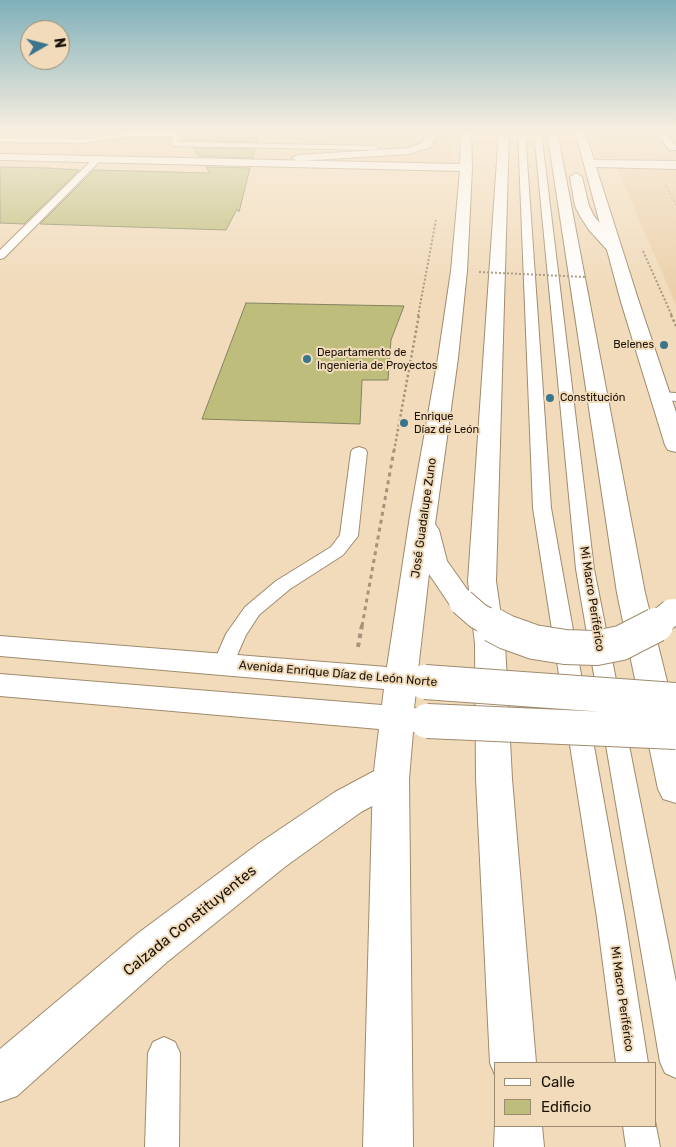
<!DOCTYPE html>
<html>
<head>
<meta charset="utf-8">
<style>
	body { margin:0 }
	#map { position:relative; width:676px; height:1147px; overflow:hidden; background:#f1dbbb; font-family:Rubik,sans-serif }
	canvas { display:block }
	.legend { position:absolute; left:494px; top:1062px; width:162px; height:65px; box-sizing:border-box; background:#f1dbbb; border:1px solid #9b8b73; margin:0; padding:6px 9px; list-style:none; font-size:15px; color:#1a1207 }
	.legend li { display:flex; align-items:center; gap:10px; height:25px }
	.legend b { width:25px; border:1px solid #9b8b73 }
	.north { position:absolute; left:20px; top:20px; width:50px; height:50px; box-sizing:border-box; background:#f1dbbb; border:1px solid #9b8b73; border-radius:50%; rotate:82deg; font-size:14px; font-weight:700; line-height:20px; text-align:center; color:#1a1207 }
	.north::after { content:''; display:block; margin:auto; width:18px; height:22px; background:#3a758d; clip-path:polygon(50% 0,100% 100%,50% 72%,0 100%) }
</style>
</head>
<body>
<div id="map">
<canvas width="676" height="1147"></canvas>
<ul class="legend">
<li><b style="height:6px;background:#fff"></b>Calle</li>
<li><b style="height:14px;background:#bfbd7b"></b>Edificio</li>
</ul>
<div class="north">N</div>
</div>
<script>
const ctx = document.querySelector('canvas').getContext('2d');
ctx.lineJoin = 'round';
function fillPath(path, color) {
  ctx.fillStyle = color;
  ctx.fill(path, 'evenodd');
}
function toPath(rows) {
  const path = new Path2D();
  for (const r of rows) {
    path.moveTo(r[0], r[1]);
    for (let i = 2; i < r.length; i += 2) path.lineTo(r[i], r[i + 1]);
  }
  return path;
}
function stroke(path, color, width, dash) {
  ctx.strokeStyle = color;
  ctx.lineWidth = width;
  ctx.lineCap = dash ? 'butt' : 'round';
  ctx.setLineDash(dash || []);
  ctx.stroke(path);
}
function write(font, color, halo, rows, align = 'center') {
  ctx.font = font + ' Rubik,sans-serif';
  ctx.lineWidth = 4;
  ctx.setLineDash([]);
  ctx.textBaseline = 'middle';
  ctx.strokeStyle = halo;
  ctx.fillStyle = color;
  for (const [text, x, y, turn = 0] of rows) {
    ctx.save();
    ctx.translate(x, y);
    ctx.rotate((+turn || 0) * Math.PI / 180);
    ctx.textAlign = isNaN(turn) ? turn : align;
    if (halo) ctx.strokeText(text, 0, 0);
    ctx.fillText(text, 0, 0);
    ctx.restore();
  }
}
fillPath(toPath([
	[0,131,456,131,452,163,0,155],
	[590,131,676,131,676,161,593,159,599,148,594,142],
	[616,166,676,168,676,305]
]), '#ebd0aa');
const building = toPath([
	[180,131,259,131,257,142,187,140,180,131],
	[193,148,255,149,253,158,199,156,193,148],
	[0,167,48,168,79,170,24,224,0,223,0,167],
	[206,167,250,168,239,212,237,209,226,230,40,224,94,170,210,173,206,167],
	[246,303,404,306,391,340,388,380,362,380,360,424,202,419,246,303]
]);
fillPath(building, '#bfbd7b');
stroke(building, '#838361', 1);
const lane = toPath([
	[518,131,525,131,551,508,625,918,648,1063,616,1063,597,918,533,508,518,131],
	[534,131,541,131,594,569,676,982,676,1078,665,1073,660,1062,576,569,534,131],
	[656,131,663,131,676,146,676,150,669,150,656,131],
	[134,132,171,132,181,134,180,142,375,146,379,148,375,150,175,146,171,144,174,137,171,136,134,136,84,143,0,142,0,138,84,139,134,132],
	[94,158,101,160,4,258,0,259,0,250,94,158],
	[660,392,676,393,676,401,655,399,653,396,655,393,660,392],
	[359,447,365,449,367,452,358,536,343,555,290,589,259,615,246,635,231,669,224,671,217,669,213,664,226,634,245,607,276,581,331,547,340,535,351,452,353,449,359,447],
	[164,1037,175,1042,180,1053,179,1147,145,1147,148,1053,153,1042,164,1037],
	[655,1121,660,1147,626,1147,623,1126,655,1126,655,1121]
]);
const street = toPath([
	[428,131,438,131,431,147,409,154,298,161,292,158,298,155,408,148,422,143,428,131],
	[391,765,404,769,409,779,404,789,361,812,286,866,167,962,17,1096,0,1102,0,1049,137,934,258,844,335,792,378,769,391,765]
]);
const secondary = toPath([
	[461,131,471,131,472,168,467,271,458,358,435,524,439,530,447,561,476,602,472,608,462,611,452,608,429,574,418,670,430,673,435,681,430,689,416,692,414,708,427,711,432,720,427,729,413,732,409,779,413,1147,363,1147,373,779,379,729,0,696,0,674,382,705,384,689,0,656,0,636,387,667,410,516,438,358,451,271,460,171,0,160,0,154,460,164,461,131],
	[575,131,585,131,594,160,676,161,676,169,596,167,639,302,676,412,676,452,668,450,665,445,621,302,575,131]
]);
const highway = toPath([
	[499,131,509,131,496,581,505,644,512,779,536,1063,495,1063,495,1075,490,1063,476,779,475,644,468,581,499,131],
	[547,131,557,131,645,593,676,717,676,803,663,799,658,789,617,593,547,131],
	[576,173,582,177,589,206,594,216,619,246,621,249,619,252,609,252,589,230,580,216,575,206,570,177,576,173],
	[495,1123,495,1126,542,1126,544,1147,494,1147,495,1123]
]);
stroke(lane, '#9f8b6d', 2);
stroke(street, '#9f8b6d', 2);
stroke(secondary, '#9f8b6d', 2);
stroke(highway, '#9f8b6d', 2);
stroke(toPath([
	[666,186,676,205]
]), '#a5947c', 1, [2, 2]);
stroke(toPath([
	[643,251,672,316],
	[418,316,436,220]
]), '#a5947c', 2, [2, 2]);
stroke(toPath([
	[671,315,676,326],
	[394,451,419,315]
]), '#a5947c', 2.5, [2.5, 2.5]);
stroke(toPath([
	[362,626,394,450]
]), '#a5947c', 3, [4, 4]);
stroke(toPath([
	[358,647,362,625]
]), '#a5947c', 4, [4.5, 4.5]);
fillPath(lane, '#fff');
fillPath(street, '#fff');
fillPath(secondary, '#fff');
fillPath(highway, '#fff');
const secondaryBridgeFar1 = toPath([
	[462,602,478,616,496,626],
	[655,626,672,612]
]);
const secondaryBridge = toPath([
	[493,625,506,632,534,642,565,647,596,648,621,643,656,625],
	[425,682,676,700],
	[427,721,676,732]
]);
stroke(secondaryBridgeFar1, '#9f8b6d', 28, []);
stroke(secondaryBridge, '#9f8b6d', 36, []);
stroke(toPath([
	[63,164,82,148]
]), '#a5947c', 1, [2, 2]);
stroke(toPath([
	[479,272,585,277]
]), '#a5947c', 2, [2, 2]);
stroke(secondaryBridgeFar1, '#fff', 26);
stroke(secondaryBridge, '#fff', 34);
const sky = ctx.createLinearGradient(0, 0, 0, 291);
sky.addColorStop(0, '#7fb0ba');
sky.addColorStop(0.45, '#f9efe0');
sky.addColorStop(1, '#f9efe000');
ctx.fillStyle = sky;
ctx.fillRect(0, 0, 676, 291);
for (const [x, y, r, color] of [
	[664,345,5,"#3a758d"],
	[307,359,5,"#3a758d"],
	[550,398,5,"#3a758d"],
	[404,423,5,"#3a758d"]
]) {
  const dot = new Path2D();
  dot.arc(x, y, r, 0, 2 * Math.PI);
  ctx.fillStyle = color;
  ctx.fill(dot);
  stroke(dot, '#f1dbbb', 2);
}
write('11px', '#1a1207', '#f1dbbb', [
	["Belenes",654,345,"right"],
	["Departamento de",317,353],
	["Ingenieria de Proyectos",317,366],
	["Constitución",560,398],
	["Enrique",414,417],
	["Díaz de León",414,430]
], 'left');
write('12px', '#1a1207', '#f1dbbb', [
	["José Guadalupe Zuno",424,518,-82],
	["Mi Macro Periférico",592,599,81],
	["Avenida Enrique Díaz de León Norte",338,674,5],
	["Mi Macro Periférico",622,999,82]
]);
write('15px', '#1a1207', '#f1dbbb', [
	["Calzada Constituyentes",190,921,-39]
]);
</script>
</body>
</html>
